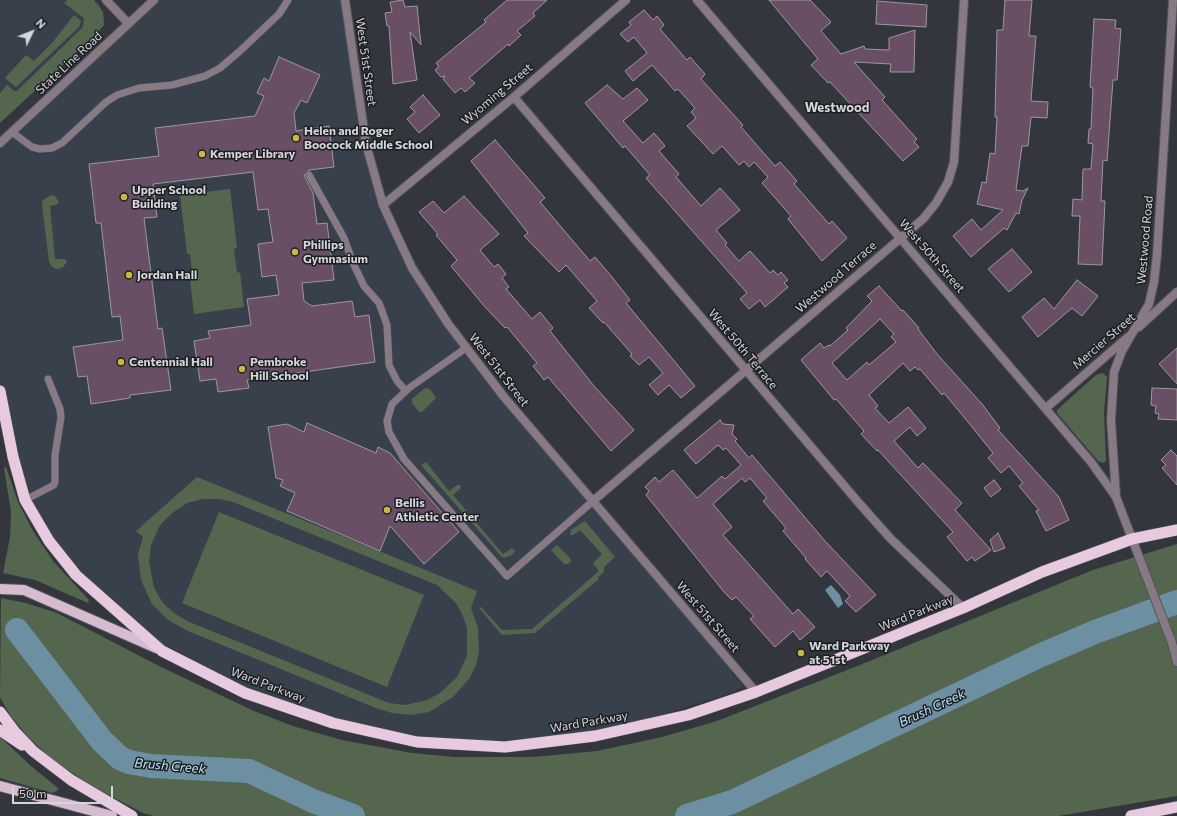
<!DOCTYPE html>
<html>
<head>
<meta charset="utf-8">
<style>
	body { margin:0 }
	#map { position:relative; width:1177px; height:816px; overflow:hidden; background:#33373d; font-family:Commissioner,sans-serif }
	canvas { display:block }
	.north { position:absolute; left:12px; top:12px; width:40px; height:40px; -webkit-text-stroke:3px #1d1e21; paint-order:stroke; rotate:47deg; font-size:11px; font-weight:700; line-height:16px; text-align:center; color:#d4d7da }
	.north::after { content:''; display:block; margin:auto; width:14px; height:18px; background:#d4d7da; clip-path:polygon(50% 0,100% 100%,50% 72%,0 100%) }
	.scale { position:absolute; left:12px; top:786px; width:101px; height:18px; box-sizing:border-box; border:2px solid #d4d7da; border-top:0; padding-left:5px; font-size:12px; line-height:14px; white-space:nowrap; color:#d4d7da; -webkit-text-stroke:3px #1d1e21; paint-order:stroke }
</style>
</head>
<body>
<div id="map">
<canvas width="1177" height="816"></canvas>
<div class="north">N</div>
<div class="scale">50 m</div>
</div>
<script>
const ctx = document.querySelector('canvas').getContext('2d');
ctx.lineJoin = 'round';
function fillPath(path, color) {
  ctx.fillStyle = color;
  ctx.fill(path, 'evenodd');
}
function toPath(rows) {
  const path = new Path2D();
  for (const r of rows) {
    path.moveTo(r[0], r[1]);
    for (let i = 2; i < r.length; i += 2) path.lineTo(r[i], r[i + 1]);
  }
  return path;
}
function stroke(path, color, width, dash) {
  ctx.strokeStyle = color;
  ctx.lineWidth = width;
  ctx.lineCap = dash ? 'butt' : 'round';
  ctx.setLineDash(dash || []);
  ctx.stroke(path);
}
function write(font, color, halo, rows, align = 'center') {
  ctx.font = font + ' Commissioner,sans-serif';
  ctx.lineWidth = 3;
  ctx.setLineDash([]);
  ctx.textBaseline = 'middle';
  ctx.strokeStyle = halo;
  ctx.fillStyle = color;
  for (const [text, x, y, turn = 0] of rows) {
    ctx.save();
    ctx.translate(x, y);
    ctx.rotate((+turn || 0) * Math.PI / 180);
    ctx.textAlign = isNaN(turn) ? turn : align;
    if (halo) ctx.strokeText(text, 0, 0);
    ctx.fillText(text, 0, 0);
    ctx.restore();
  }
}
fillPath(toPath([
	[0,0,94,0,101,7,104,16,104,25,99,32,0,123],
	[144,0,346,0,383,205,466,348,736,668,732,674,743,686,733,692,595,736,505,747,417,742,245,693,162,651,79,571,25,500,0,391,0,143,150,3]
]), '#38404b');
fillPath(toPath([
	[67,0,94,0,103,12,104,25,95,35,0,123,0,93,7,85,14,91,17,91,83,27,84,18,64,3],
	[74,15,81,21,79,27,16,87,5,78,26,55,34,61,51,44],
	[230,189,237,248,234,249,237,273,240,272,244,307,194,314,190,280,193,279,190,254,187,254,180,195],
	[51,195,55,196,59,202,56,205,50,206,55,259,65,259,67,262,62,268,57,269,52,267,49,262,42,205,43,200],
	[1103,373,1107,377,1104,413,1106,461,1103,463,1098,461,1057,413,1057,410,1096,375],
	[425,388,430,389,436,398,422,412,419,412,412,403,412,399],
	[426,462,449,491,457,485,460,485,461,488,453,495,503,554,512,548,515,551,512,555,504,558,501,556,421,465],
	[6,467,18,502,33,531,53,561,89,600,88,603,35,580,3,573,10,537,11,512,4,468],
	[197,477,477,591,471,608,478,628,479,652,476,665,469,679,453,697,429,712,411,715,392,713,376,708,188,631,168,620,152,604,141,580,138,554,143,537,136,531],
	[203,499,220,499,233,502,437,585,456,603,462,614,467,628,467,656,457,677,440,693,427,700,405,705,389,703,187,621,174,613,163,603,154,588,149,561,151,545,160,525,172,513,187,503],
	[219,512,424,595,387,687,182,603],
	[585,521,615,557,604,567,604,572,598,577,599,579,535,633,502,635,479,608,481,607,502,630,532,629,599,571,593,563,602,554,580,530,573,535,570,535,571,530],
	[1177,544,1177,796,1058,816,153,816,143,813,90,785,53,760,29,738,10,715,0,697,1,598,26,603,57,613,161,667,254,711,293,726,342,740,412,753,455,757,533,757,597,751,662,737,717,721,860,665,1093,570],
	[557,545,570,558,571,562,568,564,564,564,551,550],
	[0,737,31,766,58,788,57,791,52,793,0,778]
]), '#54664e');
fillPath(toPath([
	[831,585,840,595,843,604,838,608,825,590]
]), '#6c8fa2');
stroke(toPath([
	[17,630,102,741,120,758,129,762,151,766,249,771,313,801,353,816],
	[687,816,732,802,1039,656,1095,632,1177,602]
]), '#6c8fa2', 24);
const building = toPath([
	[403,0,405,7,417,6,421,45,410,32,417,80,393,84,389,26,387,26,385,13,392,12,390,2,403,0],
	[507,0,547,0,533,13,535,16,517,31,521,35,509,46,508,44,469,78,475,83,465,92,461,88,455,93,443,79,445,76,441,77,435,70,439,67,436,63,486,22,484,20,507,0],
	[769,0,810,0,831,22,821,31,841,54,864,46,865,49,889,50,889,38,915,30,914,72,890,72,891,64,854,62,885,97,882,100,917,139,914,142,919,147,903,161,830,82,828,83,811,65,818,59,769,0],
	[1005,0,1032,0,1029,36,1036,36,1031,101,1048,102,1047,118,1031,117,1028,146,1022,146,1016,190,1023,191,1028,188,1022,200,1019,214,1016,213,1007,230,1004,228,971,257,953,236,972,219,981,230,1003,210,977,204,982,182,986,183,990,153,995,154,997,117,995,117,997,30,1003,30,1005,0],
	[877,1,927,5,926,27,876,24,877,1],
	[644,10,653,20,657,16,664,25,660,29,687,60,690,57,705,74,701,79,743,125,741,127,775,166,780,162,797,181,794,184,829,224,832,221,847,238,822,261,788,219,791,216,762,183,768,177,754,162,749,167,744,161,739,165,722,146,713,154,687,126,696,118,691,112,695,108,678,89,675,91,652,65,633,81,625,71,647,53,634,37,628,42,620,34,631,25,629,22,644,10],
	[1094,19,1116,20,1115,28,1121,29,1117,80,1113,80,1107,161,1103,160,1101,201,1105,201,1102,265,1078,264,1080,216,1072,216,1073,199,1082,200,1083,169,1091,169,1093,144,1088,143,1089,129,1091,129,1093,88,1090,87,1094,19],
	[279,57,320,75,307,103,301,100,294,113,296,131,329,126,334,167,309,170,304,175,313,193,317,224,327,223,334,280,302,283,304,301,312,306,352,301,355,317,369,315,375,362,247,380,249,388,218,392,216,379,200,381,194,341,210,338,208,331,251,325,247,299,279,295,276,275,262,277,258,244,273,242,268,209,258,210,253,172,153,184,157,217,144,218,158,329,162,328,171,390,130,395,130,398,91,404,87,376,78,377,73,347,123,340,120,316,112,317,101,223,96,223,89,164,159,156,155,128,255,116,264,96,257,93,264,78,269,81,279,57],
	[607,85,623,99,637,88,648,100,623,121,643,143,654,133,665,146,659,151,679,174,676,177,701,206,720,188,740,210,716,230,727,243,725,245,739,261,750,251,770,273,773,270,778,275,781,272,788,280,784,283,788,287,765,307,760,300,749,309,740,299,747,293,646,178,650,175,625,146,623,148,585,103,607,85],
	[423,95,440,115,419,133,407,119,415,112,410,107,423,95],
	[495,140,545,198,540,202,590,261,595,257,612,277,630,300,626,303,695,386,681,398,669,385,658,395,649,385,663,373,649,357,639,365,630,356,632,354,604,322,603,323,589,308,597,301,566,265,559,272,524,236,528,233,471,161,495,140],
	[464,196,499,234,480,250,494,267,498,264,506,274,502,278,509,287,506,289,532,319,540,312,553,328,550,331,594,386,634,430,611,451,548,377,544,380,533,366,537,363,507,327,505,328,485,307,451,266,457,260,436,235,438,234,419,212,433,201,444,213,464,196],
	[1012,249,1032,272,1009,292,988,269,1012,249],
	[1077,280,1098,296,1082,316,1072,308,1038,337,1022,317,1044,298,1054,309,1077,280],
	[879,286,902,311,903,310,919,328,918,329,937,354,982,404,1000,428,998,430,1059,497,1069,520,1046,531,1036,511,1039,510,1019,486,1023,483,1009,466,1001,473,988,458,993,453,968,422,944,393,942,395,920,369,918,370,915,367,910,371,903,363,869,395,878,406,875,408,889,423,908,407,926,428,917,436,910,427,894,441,918,468,923,463,962,503,955,510,991,550,975,561,972,557,967,561,947,537,953,532,878,450,877,451,861,434,864,431,836,399,834,400,801,360,820,343,824,348,829,345,830,346,848,330,846,328,872,301,867,296,879,286],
	[880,319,894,334,891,337,896,342,869,365,867,362,847,380,832,363,880,319],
	[1177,348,1177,384,1159,364,1177,348],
	[1152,388,1177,389,1177,420,1158,419,1159,414,1155,413,1156,406,1151,405,1152,388],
	[720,420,723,424,734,425,732,434,737,439,735,441,749,458,752,455,825,541,876,595,856,612,845,601,850,596,827,571,821,577,805,559,806,558,783,531,786,528,763,501,767,498,750,478,745,482,742,478,713,504,732,527,723,535,793,614,798,609,815,627,800,640,793,631,775,647,750,619,754,616,736,597,732,600,724,592,646,495,649,491,645,487,655,477,659,482,673,470,697,498,722,476,725,479,741,465,726,448,723,450,718,445,696,464,684,450,720,420],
	[307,423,376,453,378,447,390,453,459,532,424,564,390,526,380,551,287,511,295,493,280,486,283,480,276,478,268,427,287,424,304,432,307,423],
	[1171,450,1177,456,1177,485,1162,468,1166,465,1161,460,1171,450],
	[994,480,1001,489,991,497,984,488,994,480],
	[998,533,1005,548,994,552,990,540,998,533]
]);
fillPath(building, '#694f65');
stroke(building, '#9e979d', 1);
const service = toPath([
	[12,132,32,147,40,149,52,148,62,143,106,102,117,95,139,88,172,85,205,76,220,68,240,51,279,14,288,0],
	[309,175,344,238,353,263,364,286,379,303,387,325,389,365,397,381,406,391],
	[466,348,409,388,392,404,387,421,389,432,404,459,507,576,593,501],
	[25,500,54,485,55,481,55,455,61,417,60,409,48,379]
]);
const minor = toPath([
	[106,0,128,23],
	[345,0,366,144,383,205,412,268,449,325,504,397,756,692],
	[697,0,1091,462,1116,497,1172,643,1177,662],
	[514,97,858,502,890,538,963,608],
	[383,205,514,97,626,0],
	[1139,327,1177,292],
	[1046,408,1128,337],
	[1116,496,1111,420,1114,372,1122,351,1149,304,1154,282,1157,255,1173,0],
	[593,501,923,219,936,203,948,182,954,162,964,0]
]);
const tertiary = toPath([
	[0,143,154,0]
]);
const primary = toPath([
	[0,589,24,590,156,648],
	[0,786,112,816]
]);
const trunk = toPath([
	[0,391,13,457,25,500,49,541,76,575,162,651,245,693,333,723,417,742,505,747,595,736,688,715,756,692,963,608,1042,572,1132,539,1177,530],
	[0,712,15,732,33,751,71,780,132,816],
	[0,730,22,745],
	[1131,816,1177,807]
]);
stroke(service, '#505459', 8);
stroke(minor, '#505459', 10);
stroke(tertiary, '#505459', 10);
stroke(primary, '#505459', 12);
stroke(trunk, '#505459', 12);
stroke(service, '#877a84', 7);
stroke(minor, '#877a84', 8);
stroke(tertiary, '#877a84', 8);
stroke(primary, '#d7bcd1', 10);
stroke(trunk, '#e7c9e0', 11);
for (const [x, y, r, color] of [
	[296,138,4,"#c6bc3c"],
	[202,154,4,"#c6bc3c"],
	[124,197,4,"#c6bc3c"],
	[295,252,4,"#c6bc3c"],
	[129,275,4,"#c6bc3c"],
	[121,362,4,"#c6bc3c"],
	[242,369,4,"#c6bc3c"],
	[387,510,4,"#c6bc3c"],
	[801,653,4,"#c6bc3c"]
]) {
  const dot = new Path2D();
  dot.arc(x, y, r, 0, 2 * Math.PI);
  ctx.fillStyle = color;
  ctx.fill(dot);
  stroke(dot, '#1d1e21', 1.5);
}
write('12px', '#d4d7da', '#1d1e21', [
	["West 51st Street",366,62,82],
	["State Line Road",69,63,-43],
	["Wyoming Street",497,94,-40],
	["Westwood Road",1145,240,-85],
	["West 50th Street",932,256,49],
	["Westwood Terrace",836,277,-41],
	["Mercier Street",1104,341,-41],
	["West 50th Terrace",743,349,50],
	["West 51st Street",499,370,52],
	["Ward Parkway",916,613,-22],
	["West 51st Street",708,617,49],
	["Ward Parkway",268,685,21],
	["Ward Parkway",589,722,-10]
]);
write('bold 12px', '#d4d7da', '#1d1e21', [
	["Helen and Roger",304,131],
	["Boocock Middle School",304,145],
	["Kemper Library",210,154],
	["Upper School",132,190],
	["Building",132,204],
	["Phillips",303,245],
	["Gymnasium",303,259],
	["Jordan Hall",137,275],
	["Centennial Hall",129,362],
	["Pembroke",250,362],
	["Hill School",250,376],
	["Bellis",395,503],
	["Athletic Center",395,517],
	["Ward Parkway",809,646],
	["at 51st",809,660]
], 'left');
write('bold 13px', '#d4d7da', '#1d1e21', [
	["Westwood",837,108]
]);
write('italic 13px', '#bee3f7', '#1d1e21', [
	["Brush Creek",932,708,-25],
	["Brush Creek",170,766,5]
]);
</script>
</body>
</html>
